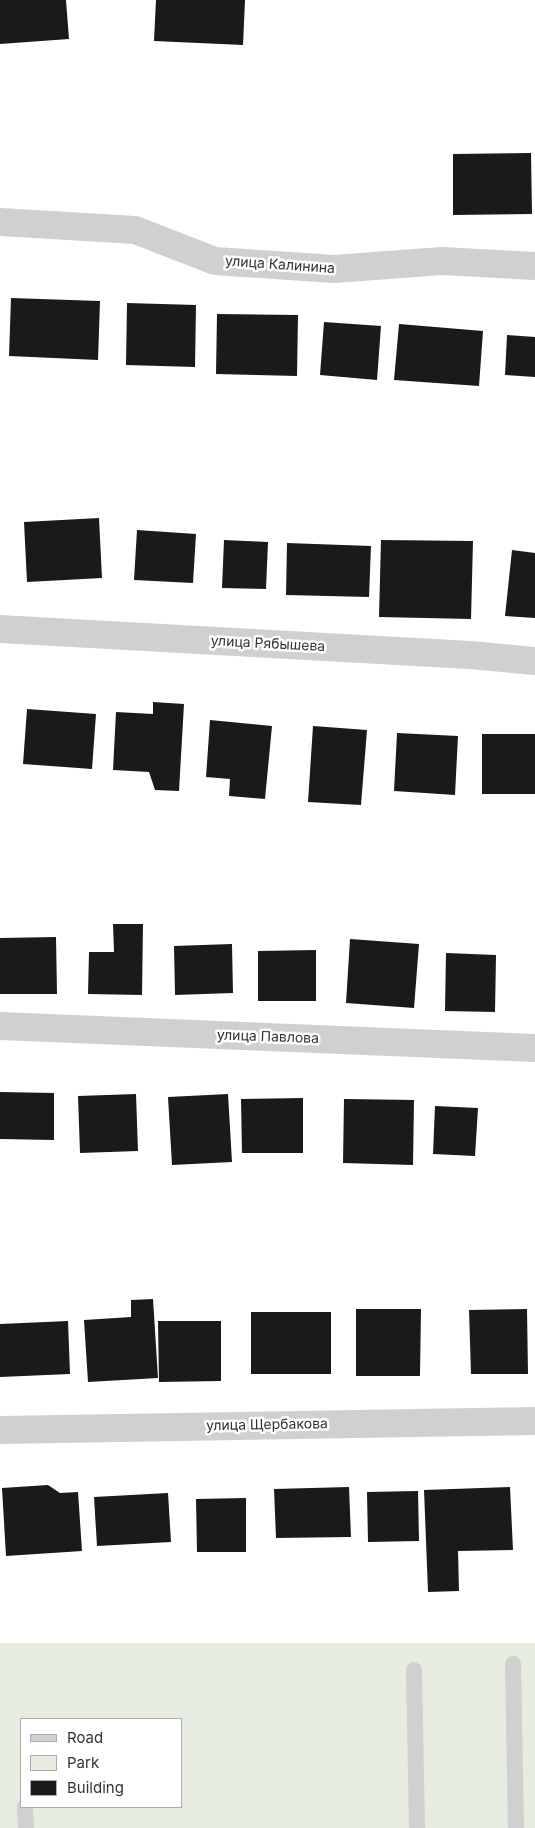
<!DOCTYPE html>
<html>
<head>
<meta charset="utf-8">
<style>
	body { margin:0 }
	#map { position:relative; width:535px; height:1828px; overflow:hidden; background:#fff; font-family:Inter,sans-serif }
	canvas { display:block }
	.legend { position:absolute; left:20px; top:1718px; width:162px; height:90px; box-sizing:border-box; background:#fff; border:1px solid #adadad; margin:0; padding:6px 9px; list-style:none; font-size:15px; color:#333 }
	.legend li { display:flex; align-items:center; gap:10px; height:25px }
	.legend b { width:25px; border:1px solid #adadad }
</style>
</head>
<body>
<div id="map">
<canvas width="535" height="1828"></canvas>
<ul class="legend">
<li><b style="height:6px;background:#d0d0d0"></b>Road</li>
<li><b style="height:14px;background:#e6ecdf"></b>Park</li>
<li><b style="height:14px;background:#1a1a1a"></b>Building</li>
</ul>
</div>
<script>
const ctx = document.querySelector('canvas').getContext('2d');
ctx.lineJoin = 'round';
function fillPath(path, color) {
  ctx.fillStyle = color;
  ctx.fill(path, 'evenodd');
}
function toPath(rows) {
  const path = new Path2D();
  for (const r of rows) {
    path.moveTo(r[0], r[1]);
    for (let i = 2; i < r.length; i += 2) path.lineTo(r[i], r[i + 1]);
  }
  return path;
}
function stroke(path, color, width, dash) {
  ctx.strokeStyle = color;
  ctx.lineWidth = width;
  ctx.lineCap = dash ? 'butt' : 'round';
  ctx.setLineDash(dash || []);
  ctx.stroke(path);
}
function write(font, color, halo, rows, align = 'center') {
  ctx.font = font + ' Inter,sans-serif';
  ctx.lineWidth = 5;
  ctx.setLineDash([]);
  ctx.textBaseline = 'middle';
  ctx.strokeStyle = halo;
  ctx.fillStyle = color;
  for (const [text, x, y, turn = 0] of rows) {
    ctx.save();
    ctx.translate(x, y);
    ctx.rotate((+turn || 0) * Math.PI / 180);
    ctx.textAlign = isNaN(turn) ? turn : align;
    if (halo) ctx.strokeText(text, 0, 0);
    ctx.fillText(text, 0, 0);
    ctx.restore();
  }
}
fillPath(toPath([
	[0,1643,535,1643,535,1828,0,1828],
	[21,1719,181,1719,181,1807,21,1807]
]), '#e6ecdf');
fillPath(toPath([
	[0,0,66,0,69,39,0,44],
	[156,0,245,0,243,45,154,41],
	[531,153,532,214,453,215,453,154],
	[11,298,100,301,98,360,9,356],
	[127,303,196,305,195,367,126,365],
	[217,314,298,315,297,376,216,374],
	[324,322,381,326,377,380,320,375],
	[399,324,483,331,479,386,394,380],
	[507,335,535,337,535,377,505,375],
	[99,518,102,578,27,582,24,522],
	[137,530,196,534,193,583,134,580],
	[224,540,268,542,266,589,222,588],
	[381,540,473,541,471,619,379,617],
	[287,543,371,546,369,597,286,595],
	[512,550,535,553,535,618,505,616],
	[153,702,184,704,179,791,155,790,149,772,113,770,116,712,153,714],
	[27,709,96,714,92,769,23,764],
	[210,720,272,726,265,799,229,796,230,779,206,777],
	[313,726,367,730,361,805,308,802],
	[397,733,458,736,455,795,394,791],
	[482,734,535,734,535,794,482,794],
	[113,924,143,924,142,995,88,994,89,952,114,952],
	[56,937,57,994,0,994,0,938],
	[350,939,419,944,414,1008,346,1003],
	[232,944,233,993,175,995,174,946],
	[316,950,316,1001,258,1001,258,951],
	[446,953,496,955,495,1012,445,1011],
	[0,1092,54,1093,54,1140,0,1139],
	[136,1094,138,1151,80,1153,78,1096],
	[228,1094,232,1162,172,1165,168,1097],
	[303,1098,303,1153,242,1153,241,1099],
	[344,1099,414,1100,413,1165,343,1163],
	[435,1106,478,1108,475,1156,433,1154],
	[153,1299,158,1378,88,1382,84,1320,131,1317,131,1300],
	[356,1309,421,1309,420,1376,356,1376],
	[527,1309,528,1374,471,1374,469,1310],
	[251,1312,331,1312,331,1374,251,1374],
	[68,1321,70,1374,0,1377,0,1324],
	[158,1321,221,1321,221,1381,159,1382],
	[48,1485,60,1493,78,1492,82,1551,6,1556,2,1488],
	[349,1487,351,1537,276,1538,274,1489],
	[510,1487,513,1550,458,1551,459,1591,428,1592,424,1490],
	[418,1491,419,1541,368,1542,367,1492],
	[168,1493,171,1542,97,1546,94,1497],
	[246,1498,246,1552,197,1552,196,1499]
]), '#1a1a1a');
stroke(toPath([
	[513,1664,516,1828],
	[414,1670,417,1828],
	[25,1807,26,1828]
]), '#d0d0d0', 16);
stroke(toPath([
	[0,222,135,230,215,261,334,269,442,261,535,266],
	[0,629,470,655,535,661],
	[0,1026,535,1048],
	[0,1430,535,1421]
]), '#d0d0d0', 28);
write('14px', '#333', '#fff', [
	["улица Калинина",280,265,4],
	["улица Рябышева",268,644,3],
	["улица Павлова",268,1037,2],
	["улица Щербакова",267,1425,-1]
]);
</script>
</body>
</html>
